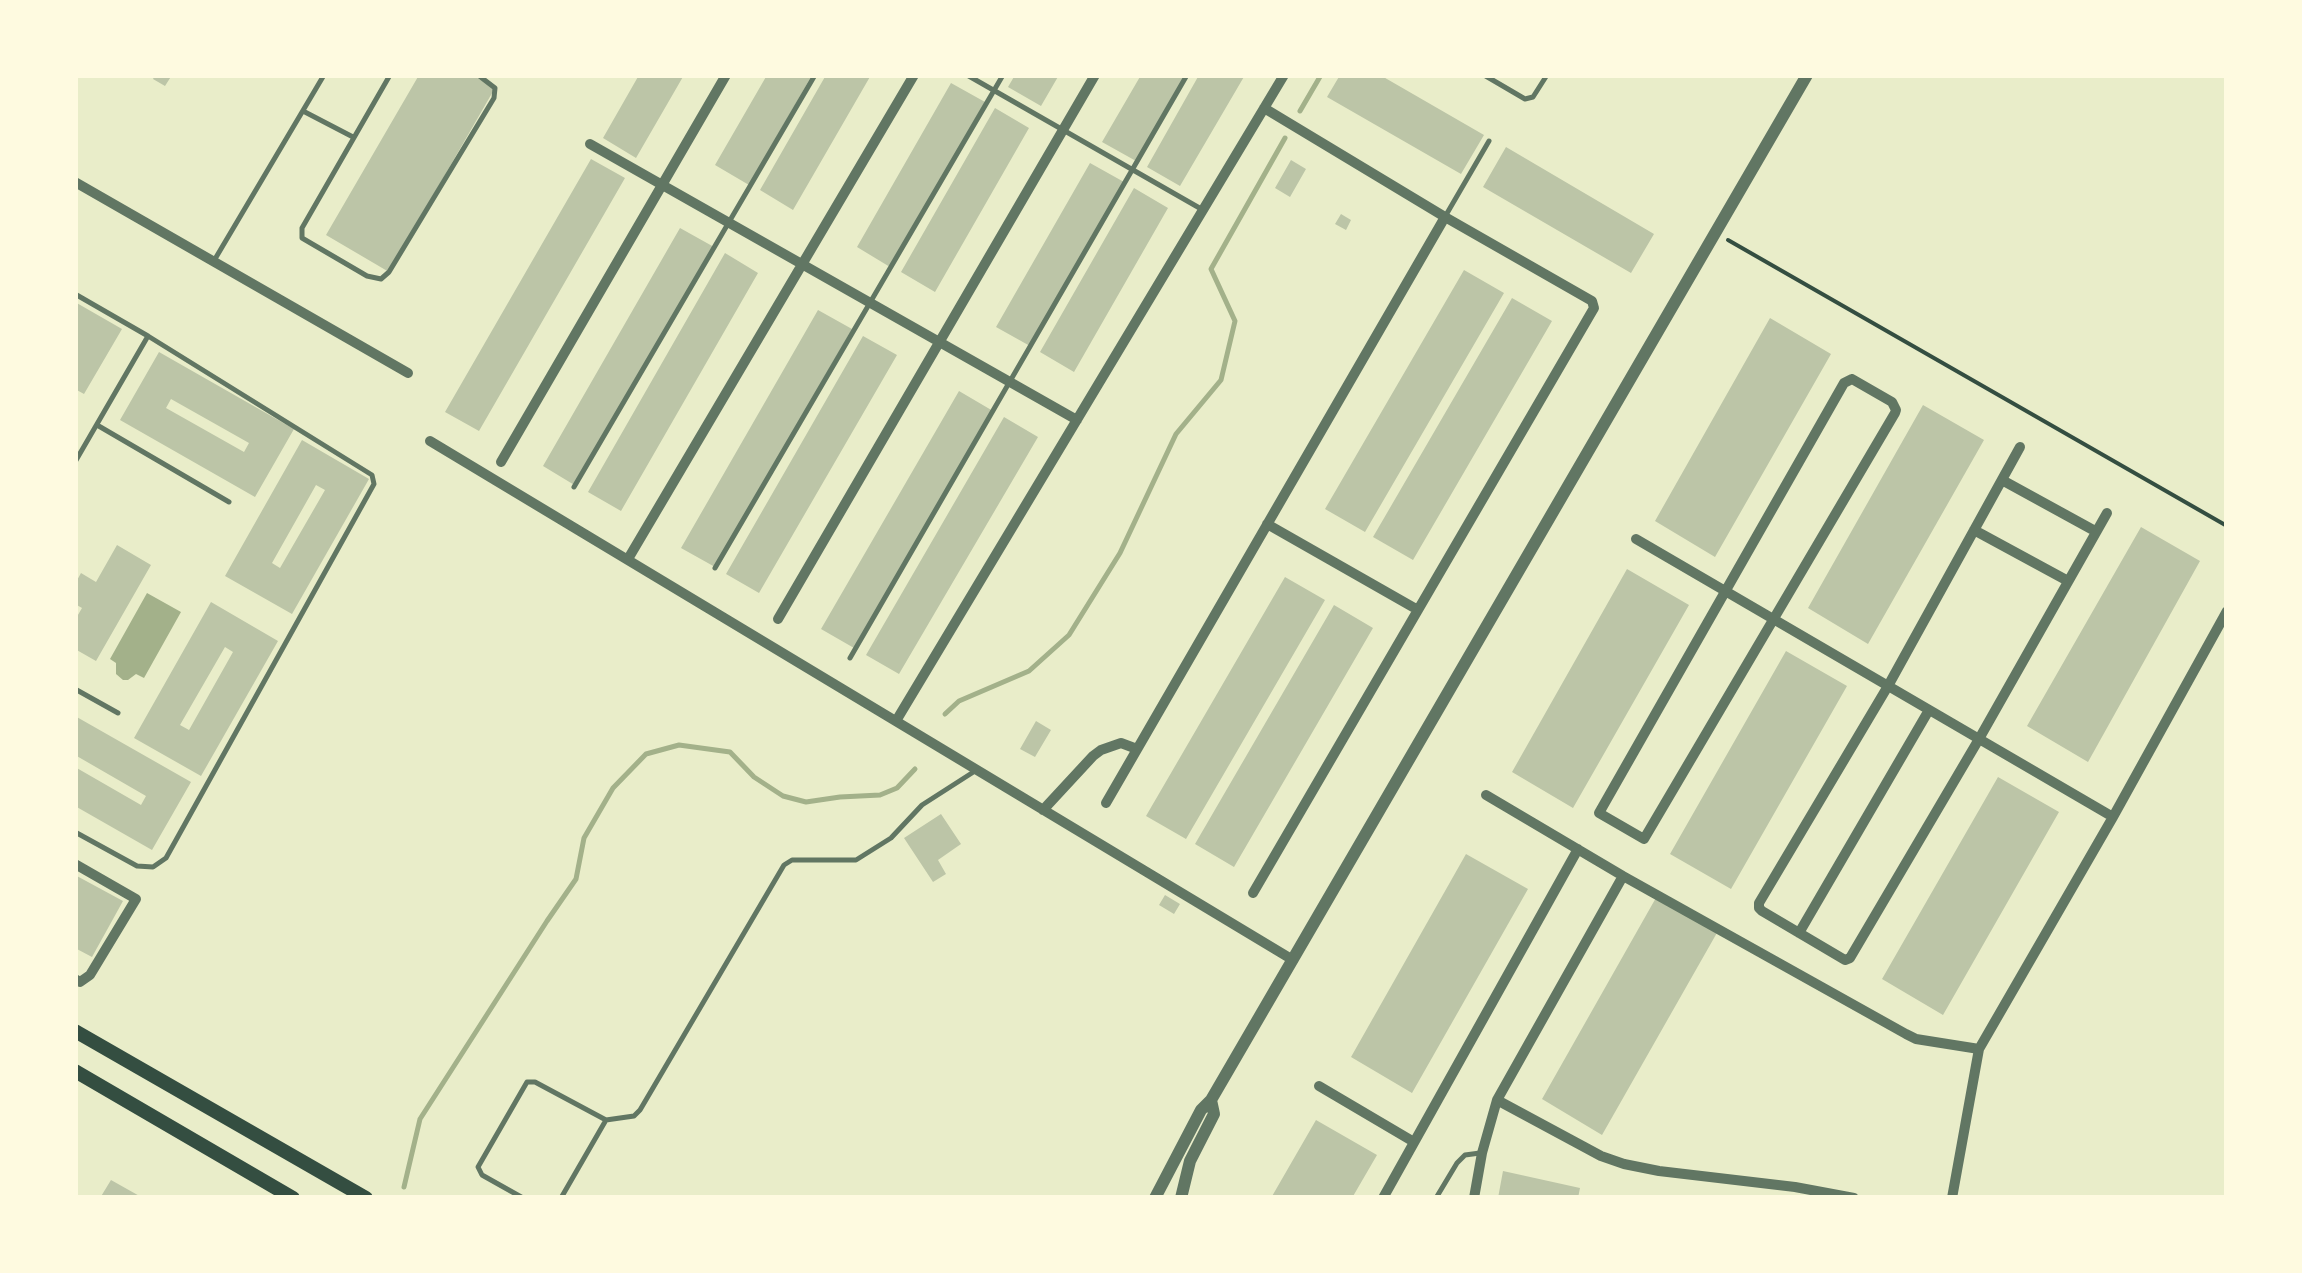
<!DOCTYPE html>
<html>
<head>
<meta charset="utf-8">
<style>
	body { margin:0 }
	#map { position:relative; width:2302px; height:1273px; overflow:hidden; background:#e9edc9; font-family:Raleway,sans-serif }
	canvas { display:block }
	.frame { position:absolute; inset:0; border:78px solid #fefae0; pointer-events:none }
</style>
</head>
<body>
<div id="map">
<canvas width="2302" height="1273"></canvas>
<div class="frame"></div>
</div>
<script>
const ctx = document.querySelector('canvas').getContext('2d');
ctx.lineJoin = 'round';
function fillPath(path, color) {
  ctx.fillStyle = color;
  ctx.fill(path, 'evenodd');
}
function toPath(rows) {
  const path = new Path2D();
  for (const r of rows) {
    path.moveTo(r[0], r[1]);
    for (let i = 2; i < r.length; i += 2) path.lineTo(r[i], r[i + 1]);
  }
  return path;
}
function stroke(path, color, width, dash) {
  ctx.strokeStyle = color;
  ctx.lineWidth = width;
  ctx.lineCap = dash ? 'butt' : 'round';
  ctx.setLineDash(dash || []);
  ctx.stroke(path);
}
fillPath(toPath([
	[147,593,181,612,144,678,136,674,128,680,123,680,116,674,116,663,110,659]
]), '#a3b18a');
stroke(toPath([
	[1300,111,1321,75],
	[945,714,959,701,1029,671,1069,635,1120,553,1176,434,1221,380,1235,321,1211,269,1285,138],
	[404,1187,420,1119,547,921,576,879,584,838,613,788,646,754,679,745,730,752,754,777,783,796,806,802,840,797,880,795,897,788,915,769]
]), '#a3b18a', 5);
fillPath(toPath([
	[155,75,172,75,165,86,153,79],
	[419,75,472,75,495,88,389,272,326,235],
	[639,75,684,75,636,158,603,138],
	[767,75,812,75,749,185,715,165],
	[826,75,871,75,793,210,760,190],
	[1015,75,1059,75,1041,106,1008,87],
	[1141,75,1186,75,1136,161,1102,142],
	[1199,75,1245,75,1180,186,1147,167],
	[1340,75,1380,75,1484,135,1461,174,1327,97],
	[951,83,985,102,890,267,857,247],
	[995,108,1029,128,935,292,901,272],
	[1506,147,1654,234,1631,273,1483,187],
	[591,159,625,178,479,431,445,412],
	[1291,160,1306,169,1290,197,1275,188],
	[1090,163,1124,182,1030,346,996,327],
	[1134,188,1168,208,1074,372,1040,352],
	[1341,214,1351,220,1346,230,1335,224],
	[680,228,714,247,576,486,543,466],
	[725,253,758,273,621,511,588,492],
	[1464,270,1504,293,1365,532,1325,509],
	[1512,298,1552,321,1413,560,1373,537],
	[75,302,122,329,84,394,75,389],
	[818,310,852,329,715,567,681,548],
	[1770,318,1831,354,1715,557,1655,521],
	[863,336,897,355,759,593,726,574],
	[159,352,294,429,255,497,120,420],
	[171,399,249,443,244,452,166,408],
	[959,391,993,411,854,648,821,629],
	[1923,405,1984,440,1868,644,1808,608],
	[1004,417,1038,437,899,674,866,655],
	[302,440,369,479,292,614,225,576],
	[316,485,325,490,280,568,272,563],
	[2141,527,2200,561,2088,762,2027,726],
	[117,545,151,565,96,661,75,649,75,620,82,608,75,604,75,584,81,573,96,582],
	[1627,569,1689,605,1573,808,1512,772],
	[1285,577,1325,600,1186,839,1146,816],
	[211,602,278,641,201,776,134,738],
	[225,647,233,652,189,730,180,725],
	[1334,605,1373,628,1234,867,1195,844],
	[1786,651,1847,686,1731,889,1670,854],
	[75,716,191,782,152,850,75,806,75,767,141,805,146,796,75,755],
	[1036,721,1051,730,1035,757,1020,749],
	[1998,777,2059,812,1943,1015,1882,979],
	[941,814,961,844,938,860,946,874,933,882,904,838],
	[1466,854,1528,889,1412,1093,1351,1057],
	[75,875,123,901,92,957,75,948],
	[1165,895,1180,904,1174,914,1159,905],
	[1657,896,1718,931,1602,1135,1542,1099],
	[1316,1120,1377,1155,1352,1198,1271,1198],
	[1503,1171,1580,1188,1578,1198,1498,1198],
	[111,1180,143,1198,100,1198]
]), '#bcc5a7');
stroke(toPath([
	[1728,240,2227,526]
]), '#344e41', 4);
stroke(toPath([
	[390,75,302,228,302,238,367,276,381,279,389,272,494,98,495,88,478,75],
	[967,75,1203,210],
	[1484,75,1525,99,1533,97,1547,75],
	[303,111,353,137],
	[1446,215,1489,141],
	[215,259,324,75],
	[75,294,148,336,372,475,374,484,166,858,153,867,137,866,75,832],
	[97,425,229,502],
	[75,462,148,336],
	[574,487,815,75],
	[715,568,1003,75],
	[850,658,1187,75],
	[75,689,118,713],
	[523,1198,482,1175,478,1167,527,1082,535,1082,606,1120,634,1116,640,1110,784,865,792,860,856,860,891,838,922,805,975,771],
	[561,1198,606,1120],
	[1436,1198,1457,1163,1465,1155,1480,1153]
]), '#617663', 5);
stroke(toPath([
	[590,144,1077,420],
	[75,182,408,373],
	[1852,379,1892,402,1896,410,1895,413,1644,839,1599,813,1844,383,1852,379],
	[430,441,1293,960],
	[2020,447,1888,686,1759,903,1759,908,1762,911,1845,960,1850,958,1979,739,2107,513],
	[501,462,726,75],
	[2002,480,2095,531],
	[1267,524,1418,610],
	[1974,530,2068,581],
	[1636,539,2113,817],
	[628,559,914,75],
	[778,619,1095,75],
	[896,721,1284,75],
	[1486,795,1623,876,1906,1034,1916,1039,1979,1049],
	[1106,803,1445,217],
	[1043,810,1093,756,1101,750,1121,743,1137,749],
	[75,864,136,899,90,975,80,982,75,979],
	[1253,893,1594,308,1592,301,1445,217,1264,108],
	[1799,933,1929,710],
	[1319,1086,1414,1142],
	[1497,1100,1601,1156,1624,1164,1659,1171,1795,1187,1854,1198],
	[1383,1198,1578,849],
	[1474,1198,1482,1153,1497,1100,1623,876],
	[1952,1198,1979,1049,2113,817,2227,611]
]), '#617663', 10);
stroke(toPath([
	[1155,1198,1201,1110,1211,1100,1807,75],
	[1181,1198,1190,1161,1214,1114,1211,1100]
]), '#617663', 12);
stroke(toPath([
	[75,1031,366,1198],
	[75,1071,293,1198]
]), '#344e41', 14);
</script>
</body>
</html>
